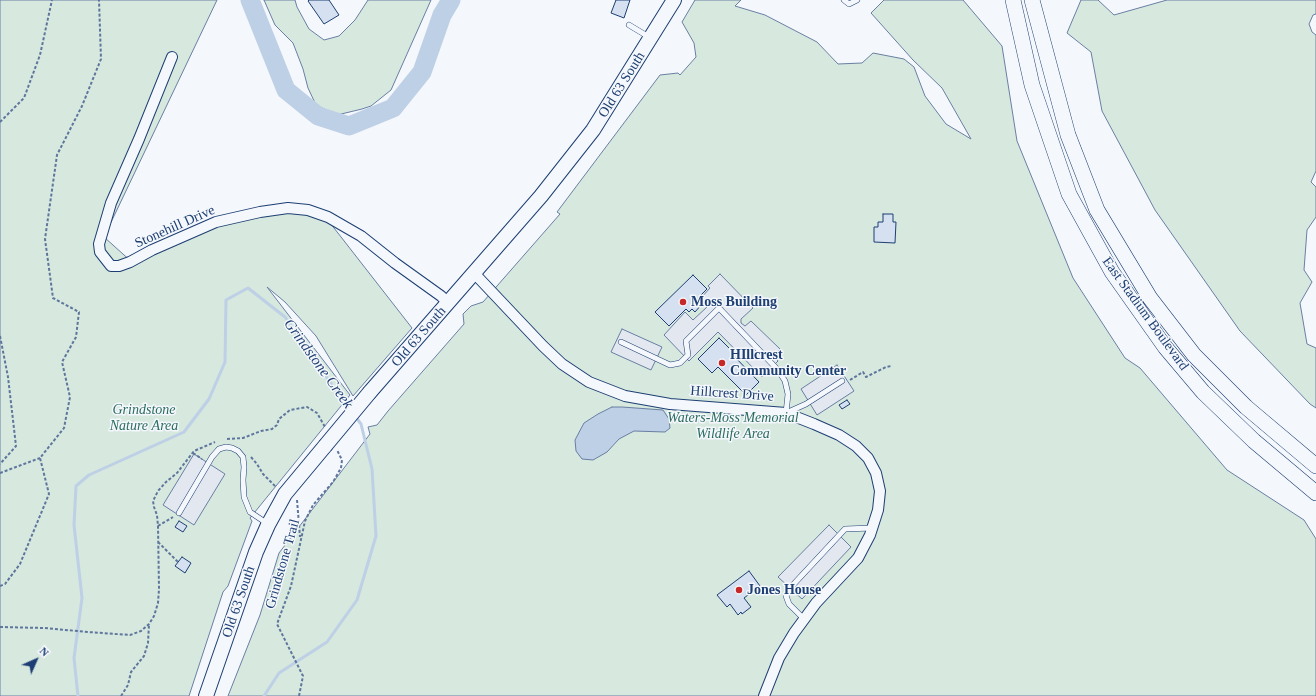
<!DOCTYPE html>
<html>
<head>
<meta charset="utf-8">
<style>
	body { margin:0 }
	#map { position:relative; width:1316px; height:696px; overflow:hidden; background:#f4f7fb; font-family:"Times New Roman",serif }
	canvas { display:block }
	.north { position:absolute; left:16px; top:640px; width:40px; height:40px; -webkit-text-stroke:3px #f4f7fb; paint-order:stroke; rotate:45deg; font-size:11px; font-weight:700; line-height:16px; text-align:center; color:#1d3f73 }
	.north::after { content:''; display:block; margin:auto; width:14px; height:18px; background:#1d3f73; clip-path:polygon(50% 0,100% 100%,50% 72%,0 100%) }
</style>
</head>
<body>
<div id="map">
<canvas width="1316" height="696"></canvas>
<div class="north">N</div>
</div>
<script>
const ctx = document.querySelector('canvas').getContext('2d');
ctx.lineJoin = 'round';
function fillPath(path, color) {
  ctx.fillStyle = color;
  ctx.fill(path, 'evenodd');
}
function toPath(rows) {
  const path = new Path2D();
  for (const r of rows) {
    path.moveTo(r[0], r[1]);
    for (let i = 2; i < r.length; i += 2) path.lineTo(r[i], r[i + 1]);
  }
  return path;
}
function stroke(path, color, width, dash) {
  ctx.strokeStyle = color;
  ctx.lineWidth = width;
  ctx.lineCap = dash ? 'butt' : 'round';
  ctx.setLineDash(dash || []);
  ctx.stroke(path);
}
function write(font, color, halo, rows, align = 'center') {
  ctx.font = font + ' "Times New Roman",serif';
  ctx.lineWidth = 3;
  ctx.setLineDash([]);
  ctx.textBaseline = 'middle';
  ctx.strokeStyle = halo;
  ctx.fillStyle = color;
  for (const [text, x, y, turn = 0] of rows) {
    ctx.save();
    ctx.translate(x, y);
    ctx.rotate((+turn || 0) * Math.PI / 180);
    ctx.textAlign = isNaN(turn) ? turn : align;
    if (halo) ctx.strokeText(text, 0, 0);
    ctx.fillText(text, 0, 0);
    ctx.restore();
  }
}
const green = toPath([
	[0,0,217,0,104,237,133,263,235,219,304,210,327,219,412,328,353,396,316,336,285,302,267,287,350,395,250,518,252,521,228,586,223,592,189,696,0,696,0,0],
	[264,0,295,0,297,7,309,29,324,40,339,36,355,20,368,0,431,0,391,90,371,106,362,109,337,115,316,105,308,88,303,69,293,43,275,25,264,0],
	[695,0,741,0,735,6,765,15,817,42,838,64,862,63,873,53,904,59,914,67,925,96,946,124,971,139,942,88,913,60,871,13,884,0,963,0,1002,46,1017,141,1073,278,1125,358,1140,368,1227,470,1304,520,1316,539,1316,696,228,696,260,615,279,553,370,434,368,427,377,425,388,411,464,324,463,314,471,306,483,302,560,214,557,212,660,75,678,73,680,75,696,57,694,43,682,22,695,0],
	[1081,0,1098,0,1114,15,1167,0,1316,0,1316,14,1313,15,1309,24,1312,32,1316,35,1316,171,1311,182,1316,187,1316,217,1307,230,1304,270,1312,282,1300,303,1307,344,1316,348,1316,408,1310,404,1240,331,1155,210,1102,111,1091,52,1067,33,1081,0]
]);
fillPath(green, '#d7e8df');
stroke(green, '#687fa3', 1);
const parking = toPath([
	[720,274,753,308,741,319,741,323,745,326,751,321,780,349,775,354,775,357,778,361,762,377,718,332,689,361,664,335,685,312,693,320,707,307,700,299,710,288,708,286,720,274],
	[622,329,662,347,651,370,611,352,622,329],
	[837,365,854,391,817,415,801,389,837,365],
	[194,454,225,474,194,525,163,505,194,454],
	[829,525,851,547,802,599,778,577,829,525]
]);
fillPath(parking, '#e3e8f0');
stroke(parking, '#687fa3', 1);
const water = toPath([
	[612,407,622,407,663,410,669,419,670,428,665,432,634,431,619,439,607,452,593,460,582,459,576,451,575,440,584,423,598,414,612,407]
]);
fillPath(water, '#bed0e5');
stroke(water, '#687fa3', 1);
stroke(toPath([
	[78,696,74,658,82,598,74,525,76,486,89,475,184,432,209,399,225,362,226,300,248,288,285,317,332,385,350,410],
	[264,696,279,673,327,642,357,600,376,536,372,469,361,424,355,416]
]), '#bed0e5', 3);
stroke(toPath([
	[250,0,286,90,318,116,349,126,393,108,422,72,442,15,451,0]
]), '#bed0e5', 19);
const building = toPath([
	[309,0,329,0,339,15,324,24,308,1,309,0],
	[616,0,630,0,624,18,611,13,616,0],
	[883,214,893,214,893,222,896,222,895,243,874,242,874,227,878,227,878,222,883,222,883,214],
	[693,275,707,289,697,299,702,304,695,312,692,309,689,312,686,309,669,326,655,312,693,275],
	[719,338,734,353,732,354,759,382,746,395,718,367,712,373,698,359,719,338],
	[847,400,850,404,842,409,839,405,847,400],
	[179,521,187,526,183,532,175,527,179,521],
	[182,557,191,563,185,573,175,566,182,557],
	[749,571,760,586,744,598,751,607,742,614,741,612,738,615,730,604,727,607,717,595,749,571]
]);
fillPath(building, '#d5e0f0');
stroke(building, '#1d3f73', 1);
const lane = toPath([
	[844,0,849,4,857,0],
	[629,25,649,37],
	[621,342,670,365,680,363,688,355,686,341,719,308,778,370,785,381,788,394,786,413,806,404,842,381],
	[179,513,212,457,219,449,226,447,232,448,238,451,243,457,244,467,243,480,244,497,250,512,268,524],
	[804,619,789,604,786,596,791,587,845,529,872,528]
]);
const street = toPath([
	[172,57,139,139,111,203,99,244,100,252,111,266,119,266,130,262,152,250,216,222,260,212,288,208,308,210,328,217,361,236,395,263,441,296,448,303],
	[474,273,543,346,562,364,589,382,625,396,670,404,786,413,814,424,839,435,856,446,868,458,876,473,880,491,878,510,870,535,858,558,816,603,794,633,779,658,764,696]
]);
const secondary = toPath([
	[370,392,541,196,593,130,674,0],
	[206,696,256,552,268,525,285,494,325,446]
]);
const primary = toPath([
	[1013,0,1032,85,1069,194,1112,272,1165,347,1203,392,1254,441,1316,493],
	[1032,0,1068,135,1097,210,1150,298,1194,355,1246,407,1316,466]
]);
stroke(lane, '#1d3f73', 6);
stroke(street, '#1d3f73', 12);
stroke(secondary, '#1d3f73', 16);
stroke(primary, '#1d3f73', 16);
stroke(toPath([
	[0,122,24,98,40,55,52,0],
	[0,336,8,377,16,446,0,464],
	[850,380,863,372,866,377,886,367,891,366],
	[227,439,243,438,261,431,272,429,277,425,279,419,290,410,307,407,317,413,325,427],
	[193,453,202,459],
	[251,457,257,464,263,474,276,487],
	[0,473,40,458],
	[297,500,300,537],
	[158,526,173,517],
	[158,542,178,562],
	[0,586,5,584,20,564,49,494,40,458,64,428,70,397,62,362,76,337,79,312,53,298,45,239,57,155,82,106,101,59,99,0],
	[0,627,44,628,88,632,130,635,141,631,149,624,154,616,158,603,159,589,158,526,157,515,154,507,153,501,158,491,166,482,177,473,194,451,215,442],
	[121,696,128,685,131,672,144,656,148,643,149,624],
	[299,696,303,676,277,624,291,586,305,521,313,505,333,482,341,468,342,460,337,450]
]), '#5e769c', 2, [3, 2]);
stroke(lane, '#f4f7fb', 5);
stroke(street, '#f4f7fb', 10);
stroke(secondary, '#f4f7fb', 14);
stroke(primary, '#f4f7fb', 15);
const secondaryBridge = toPath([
	[325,446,370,392]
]);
stroke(secondaryBridge, '#1d3f73', 16, []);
stroke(secondaryBridge, '#f4f7fb', 14);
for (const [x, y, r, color] of [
	[683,302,4,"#c62828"],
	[722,363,4,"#c62828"],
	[739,590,4,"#c62828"]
]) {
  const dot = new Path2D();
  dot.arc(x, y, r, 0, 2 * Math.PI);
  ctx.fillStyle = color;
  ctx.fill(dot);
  stroke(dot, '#f4f7fb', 1.5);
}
write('14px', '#1d3f73', '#f4f7fb', [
	["Old 63 South",622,85,-58],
	["Stonehill Drive",175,227,-24],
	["East Stadium Boulevard",1145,314,54],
	["Old 63 South",419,337,-49],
	["Hillcrest Drive",732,394,4],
	["Grindstone Trail",283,564,-74],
	["Old 63 South",239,602,-71]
]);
write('bold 14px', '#1d3f73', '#f4f7fb', [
	["Moss Building",691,302],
	["HIllcrest",730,355],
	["Community Center",730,371],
	["Jones House",747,590]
], 'left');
write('italic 14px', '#2c6c60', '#f4f7fb', [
	["Grindstone",144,410],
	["Nature Area",144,426],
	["Waters-Moss Memorial",733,418],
	["Wildlife Area",733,434]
]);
write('italic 15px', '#1d3f73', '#f4f7fb', [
	["Grindstone Creek",318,364,54]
]);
</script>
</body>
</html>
